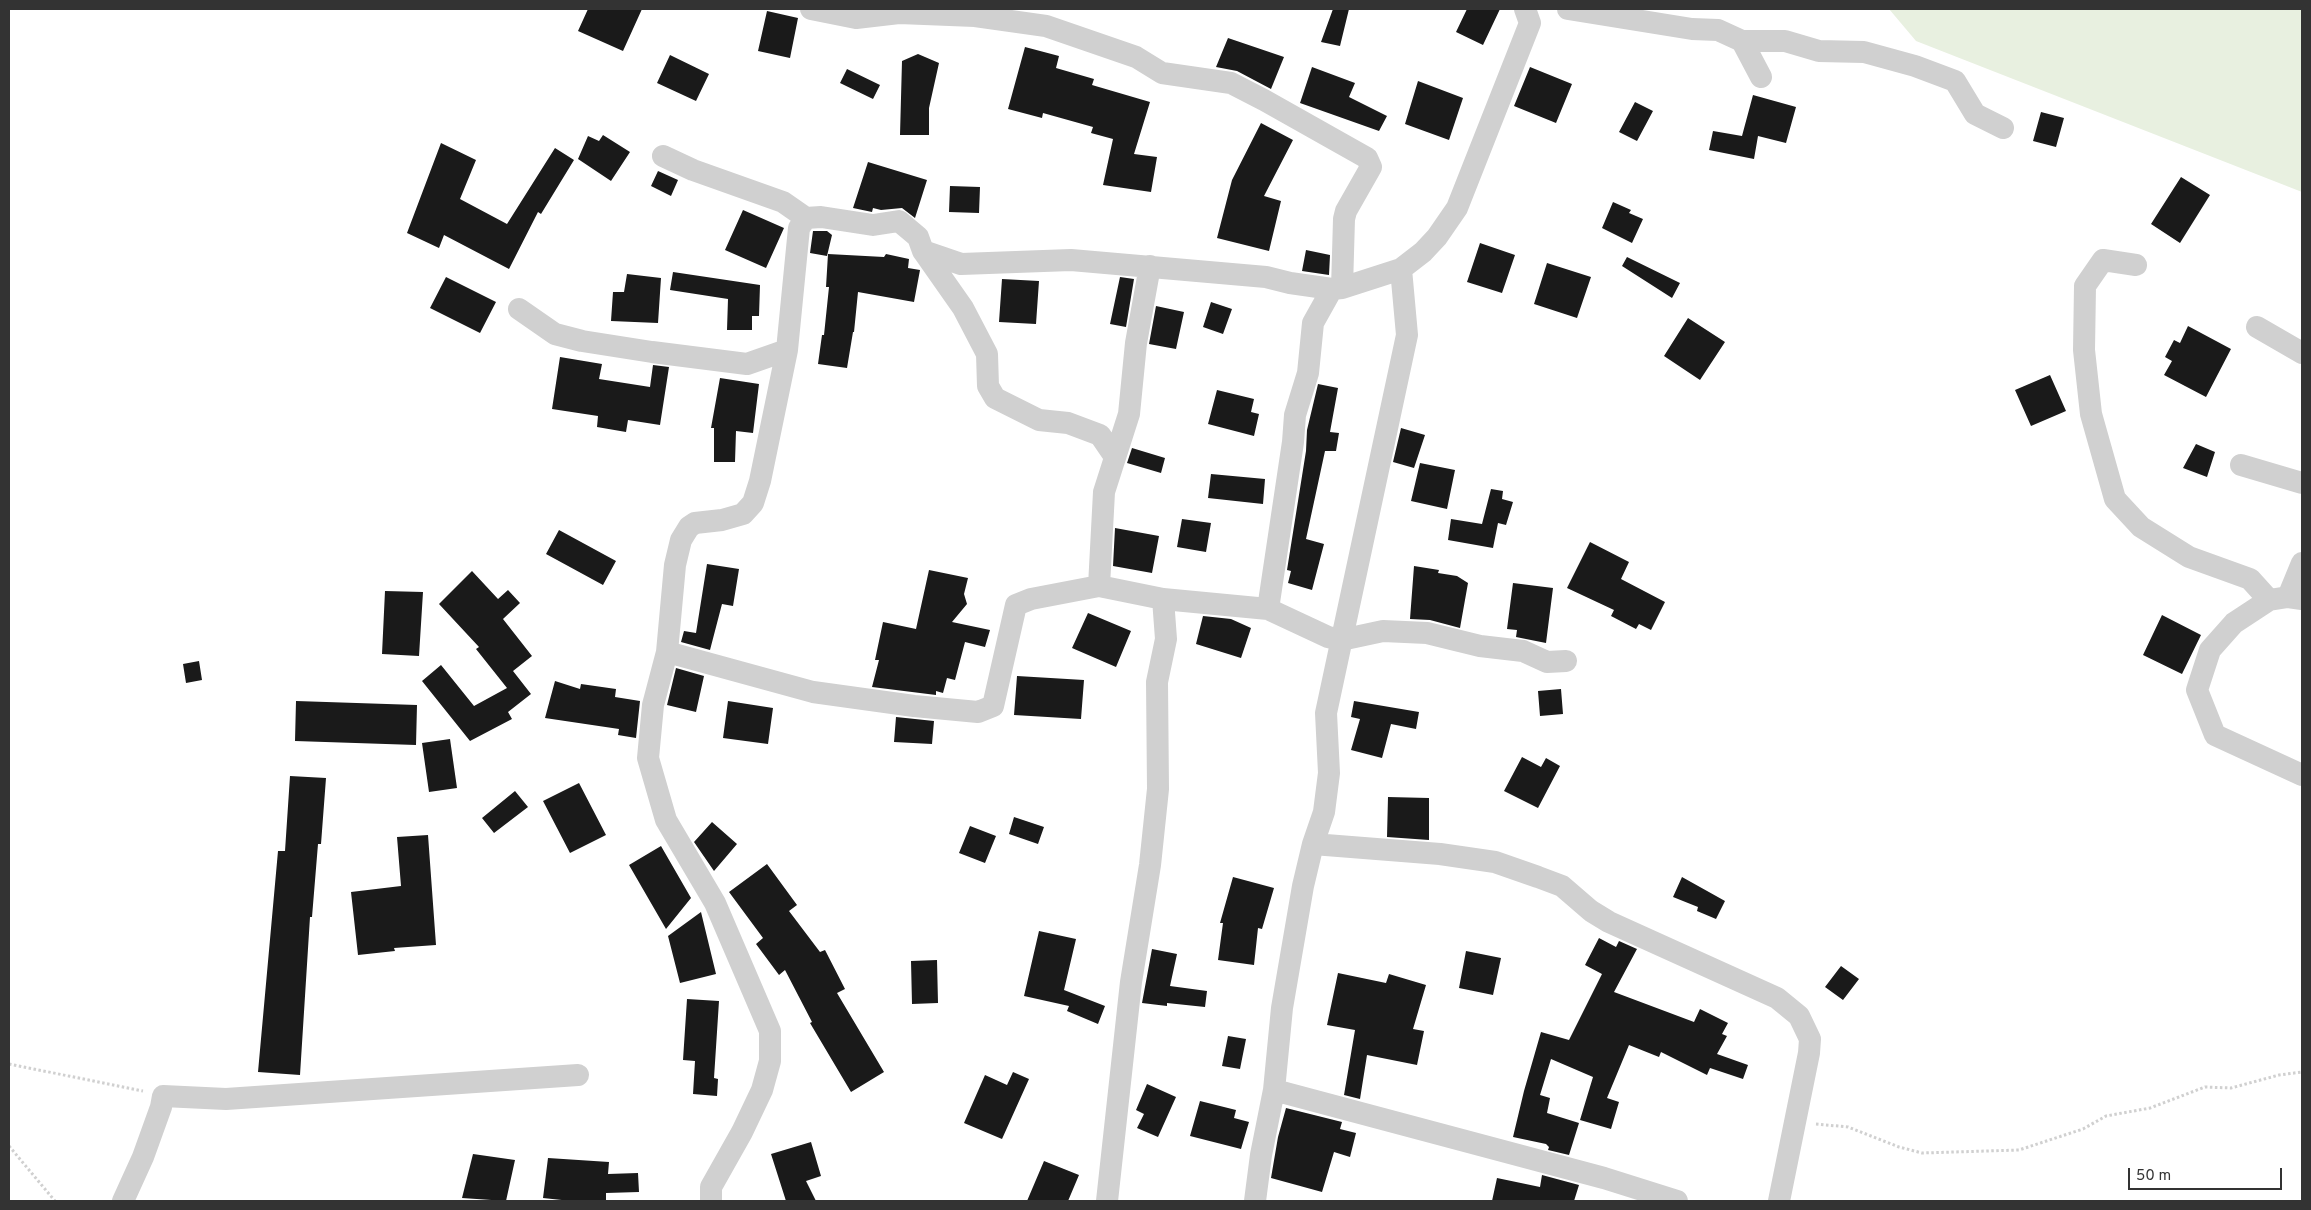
<!DOCTYPE html>
<html>
<head>
<meta charset="utf-8">
<style>
	body { margin:0 }
	#map { position:relative; width:2311px; height:1210px; overflow:hidden; background:#fff; font-family:Overpass,sans-serif }
	canvas { display:block }
	.frame { position:absolute; inset:0; border:10px solid #333; pointer-events:none }
	.scale { position:absolute; left:2128px; top:1168px; width:154px; height:22px; box-sizing:border-box; border:2px solid #333; border-top:0; padding-left:6px; font-size:15px; line-height:18px; white-space:nowrap; color:#333; -webkit-text-stroke:4px #fff; paint-order:stroke }
</style>
</head>
<body>
<div id="map">
<canvas width="2311" height="1210"></canvas>
<div class="frame"></div>
<div class="scale">50 m</div>
</div>
<script>
const ctx = document.querySelector('canvas').getContext('2d');
ctx.lineJoin = 'round';
function fillPath(path, color) {
  ctx.fillStyle = color;
  ctx.fill(path, 'evenodd');
}
function toPath(rows) {
  const path = new Path2D();
  for (const r of rows) {
    path.moveTo(r[0], r[1]);
    for (let i = 2; i < r.length; i += 2) path.lineTo(r[i], r[i + 1]);
  }
  return path;
}
function stroke(path, color, width, dash) {
  ctx.strokeStyle = color;
  ctx.lineWidth = width;
  ctx.lineCap = dash ? 'butt' : 'round';
  ctx.setLineDash(dash || []);
  ctx.stroke(path);
}
fillPath(toPath([
	[1889,9,2302,9,2302,192,1916,41]
]), '#e8f0e0');
fillPath(toPath([
	[588,9,642,9,623,51,578,31],
	[1333,9,1349,9,1340,46,1321,42],
	[1467,9,1500,9,1483,45,1456,32],
	[767,11,798,18,790,58,758,51],
	[1228,38,1284,57,1271,89,1237,71,1216,67],
	[1025,47,1059,56,1056,68,1094,79,1092,85,1150,102,1134,154,1157,157,1151,192,1103,185,1113,139,1091,133,1093,127,1043,113,1042,118,1008,109],
	[918,54,939,63,929,108,929,135,900,135,902,61],
	[670,55,709,74,696,101,657,83],
	[1312,67,1355,83,1349,97,1387,116,1379,131,1300,103],
	[1530,67,1572,84,1556,123,1514,106],
	[847,69,880,85,873,99,840,83],
	[1418,81,1463,98,1449,140,1405,124],
	[1753,95,1796,107,1786,143,1758,136,1754,159,1709,150,1713,131,1742,136],
	[1635,102,1653,111,1637,141,1619,132],
	[2041,112,2064,118,2056,147,2033,141],
	[1261,123,1293,140,1264,196,1281,201,1269,251,1217,238,1232,180],
	[603,135,630,152,611,181,578,159,588,136,599,141],
	[441,143,476,160,460,199,507,224,555,148,574,160,541,214,538,212,509,269,444,235,439,248,407,233],
	[868,162,927,180,915,218,902,208,881,210,873,208,872,212,853,208],
	[658,171,678,180,671,196,651,186],
	[2181,177,2210,195,2180,243,2151,224],
	[950,186,980,187,979,213,949,212],
	[1613,202,1631,210,1629,213,1643,219,1632,243,1602,228],
	[743,210,784,228,766,268,725,250],
	[813,231,827,231,832,235,827,256,810,253],
	[1480,243,1515,255,1502,293,1467,282],
	[1306,250,1330,255,1329,275,1302,271],
	[828,254,884,257,886,254,909,259,908,268,920,270,914,302,858,292,854,332,853,332,847,368,818,364,822,335,824,335,829,287,826,287],
	[1627,257,1680,283,1672,298,1622,266],
	[1547,263,1591,277,1577,318,1534,304],
	[673,272,760,285,759,316,752,316,752,330,727,330,728,299,670,290],
	[627,274,661,278,658,323,611,321,613,292,624,292],
	[446,277,496,302,480,333,430,308],
	[1120,277,1134,279,1126,327,1110,324],
	[1002,279,1039,281,1036,324,999,322],
	[1211,302,1232,309,1223,334,1203,327],
	[1156,306,1184,312,1176,349,1149,344],
	[1688,318,1725,342,1700,380,1664,356],
	[2188,326,2231,349,2206,397,2164,375,2172,361,2165,357,2174,340,2180,343],
	[560,357,602,364,599,379,650,387,653,365,669,367,660,425,628,420,626,432,597,427,598,416,552,409],
	[2050,375,2066,411,2031,426,2015,390],
	[720,378,759,384,753,433,736,431,735,462,714,462,714,428,711,428],
	[1318,384,1338,388,1330,432,1339,433,1336,451,1325,451,1306,539,1324,544,1312,590,1288,583,1291,571,1287,570,1306,451,1307,430],
	[1217,390,1254,399,1251,412,1259,414,1254,436,1208,424],
	[1401,428,1425,435,1414,468,1393,462],
	[2196,444,2215,452,2207,477,2183,468],
	[1132,448,1165,458,1161,473,1127,463],
	[1420,463,1455,470,1447,509,1411,501],
	[1211,474,1265,479,1263,504,1208,498],
	[1491,489,1503,491,1502,499,1513,502,1506,525,1498,523,1493,548,1448,540,1451,519,1482,524],
	[1182,519,1211,523,1206,552,1177,547],
	[1115,528,1159,536,1152,573,1113,566],
	[559,530,616,561,603,585,546,554],
	[1590,542,1629,562,1621,579,1665,602,1651,630,1639,624,1636,629,1611,616,1614,610,1567,588],
	[707,564,739,569,733,606,722,604,710,650,681,642,684,631,696,633],
	[1414,566,1439,570,1438,573,1457,576,1468,583,1460,628,1430,620,1410,619],
	[929,570,968,578,964,594,967,604,952,622,990,630,985,647,965,642,955,680,947,678,943,693,936,691,936,695,872,687,879,660,875,660,883,622,916,629],
	[472,571,498,599,508,590,520,603,503,619,532,656,513,671,531,694,508,712,512,719,470,741,422,681,441,665,474,706,507,688,476,649,479,647,439,604],
	[1513,583,1553,588,1546,643,1516,637,1517,630,1507,629],
	[385,591,423,592,419,656,382,654],
	[1088,613,1131,631,1116,667,1072,648],
	[2162,615,2201,635,2182,674,2143,655],
	[1203,616,1231,619,1251,628,1241,658,1196,644],
	[199,661,202,680,186,683,183,664],
	[676,668,704,676,696,712,667,705],
	[1017,676,1084,680,1081,719,1014,715],
	[555,681,580,689,581,684,616,689,615,697,640,701,636,738,618,735,619,729,545,718],
	[1561,689,1563,714,1540,716,1538,691],
	[296,701,417,705,416,745,295,741],
	[728,701,773,708,768,744,723,738],
	[1354,701,1419,712,1416,729,1391,724,1382,758,1351,750,1360,719,1351,717],
	[896,717,934,721,932,744,894,742],
	[450,739,457,788,429,792,422,743],
	[1522,757,1541,767,1546,758,1560,766,1538,808,1504,791],
	[290,776,326,778,321,844,318,844,312,917,310,917,300,1075,258,1072,278,851,285,851],
	[579,783,606,835,570,853,543,801],
	[515,791,528,807,494,833,482,818],
	[1388,797,1429,798,1429,840,1387,837],
	[1014,817,1044,827,1038,844,1009,834],
	[712,822,737,844,714,871,694,842],
	[970,826,996,836,985,863,959,853],
	[428,835,436,945,394,948,395,951,358,955,351,892,401,886,397,837],
	[661,846,691,898,666,929,629,865],
	[767,864,797,905,789,911,820,952,825,950,845,989,837,993,884,1072,851,1092,810,1023,812,1022,785,970,779,975,756,944,763,938,729,892],
	[1233,877,1274,888,1262,929,1258,928,1254,965,1218,960,1223,923,1220,923],
	[1682,877,1725,901,1716,919,1697,911,1698,907,1673,897],
	[701,912,716,974,680,983,668,936],
	[1039,931,1076,939,1064,990,1105,1006,1098,1024,1067,1011,1069,1006,1024,996],
	[1599,938,1616,947,1619,941,1637,949,1614,992,1694,1022,1700,1009,1728,1023,1722,1034,1727,1036,1717,1054,1748,1065,1743,1079,1710,1068,1707,1075,1661,1052,1659,1057,1629,1045,1607,1098,1619,1102,1611,1129,1580,1120,1593,1077,1551,1059,1540,1095,1550,1098,1547,1113,1579,1123,1569,1155,1548,1150,1549,1147,1546,1144,1513,1137,1524,1091,1541,1032,1569,1040,1602,974,1585,965],
	[1152,949,1177,954,1170,986,1207,991,1205,1007,1167,1003,1167,1006,1142,1003],
	[1466,951,1501,958,1493,995,1459,988],
	[937,960,938,1003,912,1004,911,961],
	[1841,966,1859,979,1843,1000,1825,987],
	[1338,973,1386,983,1389,974,1426,985,1413,1029,1424,1031,1417,1065,1367,1055,1360,1099,1344,1095,1355,1030,1327,1025],
	[687,999,719,1001,714,1078,718,1079,717,1096,693,1094,695,1061,683,1060],
	[1228,1036,1246,1039,1240,1069,1222,1066],
	[1013,1072,1029,1079,1002,1139,964,1123,985,1075,1007,1085],
	[1147,1084,1176,1097,1158,1137,1137,1128,1144,1114,1136,1110],
	[1200,1101,1236,1110,1234,1118,1249,1122,1241,1149,1190,1136],
	[1286,1108,1342,1122,1340,1129,1356,1133,1350,1157,1334,1152,1322,1192,1271,1178,1278,1137],
	[811,1142,821,1176,806,1181,816,1201,786,1201,771,1154],
	[473,1154,515,1160,506,1201,462,1198],
	[548,1158,609,1162,608,1174,638,1173,639,1192,606,1193,606,1201,571,1201,543,1198],
	[1044,1161,1079,1175,1068,1201,1027,1201],
	[1542,1175,1579,1185,1574,1201,1492,1201,1497,1178,1540,1187]
]), '#1a1a1a');
stroke(toPath([
	[9,1064,143,1091],
	[1816,1124,1848,1127,1899,1147,1922,1153,2019,1150,2083,1129,2106,1116,2150,1108,2205,1087,2231,1088,2279,1075,2302,1072],
	[9,1146,55,1201]
]), '#d0d0d0', 3, [2.5, 2.5]);
stroke(toPath([
	[811,9,856,18,899,13,975,16,1046,26,1136,57,1162,73,1231,83,1264,100,1367,158,1371,167,1346,211,1344,219,1342,288],
	[1568,9,1692,29,1718,30,1742,41,1761,77],
	[1742,41,1785,41,1819,51,1864,52,1915,66,1955,81,1975,114,2003,128],
	[663,156,693,170,783,202,806,218],
	[923,251,963,308,987,354,988,386,995,398,1039,420,1068,423,1100,435,1115,457],
	[2136,265,2103,260,2085,286,2084,350,2091,414,2115,499,2141,527,2189,557,2250,579,2269,600],
	[519,309,555,334,582,341,652,352,747,364,787,350],
	[2257,327,2302,353],
	[2241,465,2302,483],
	[1099,586,1104,492,1129,414,1136,343,1150,266],
	[2288,597,2302,563],
	[2302,599,2288,597,2269,600,2234,623,2210,650,2197,690,2215,735,2302,775],
	[1268,609,1293,442,1295,415,1308,373,1313,323,1332,289],
	[667,652,813,692,914,706,978,712,993,706,1016,605,1031,599,1099,586,1163,599,1268,609,1328,637,1341,640,1383,631,1427,633,1480,646,1523,651,1547,662,1566,661],
	[1313,844,1440,854,1495,862,1538,877,1562,886,1591,911,1609,922,1777,998,1799,1016,1810,1039,1809,1053,1779,1201],
	[1274,1090,1604,1178,1677,1201],
	[123,1201,143,1157,161,1107,163,1096,226,1099,578,1075],
	[711,1201,711,1187,742,1132,762,1090,770,1061,770,1031,715,903,666,820,648,758,653,705,667,652,675,565,681,540,689,527,695,523,722,520,743,514,753,503,760,481,787,350,799,228,806,218,821,217,873,225,899,221,918,237,923,251,961,264,1071,260,1266,277,1290,283,1332,289,1342,288,1401,269],
	[1107,1201,1131,982,1150,865,1158,789,1157,682,1166,639,1163,599],
	[1255,1201,1261,1155,1274,1090,1282,1008,1303,886,1313,844,1324,812,1329,773,1326,713,1407,335,1401,269,1423,252,1437,237,1457,208,1530,23,1525,9]
]), '#d0d0d0', 22);
</script>
</body>
</html>
